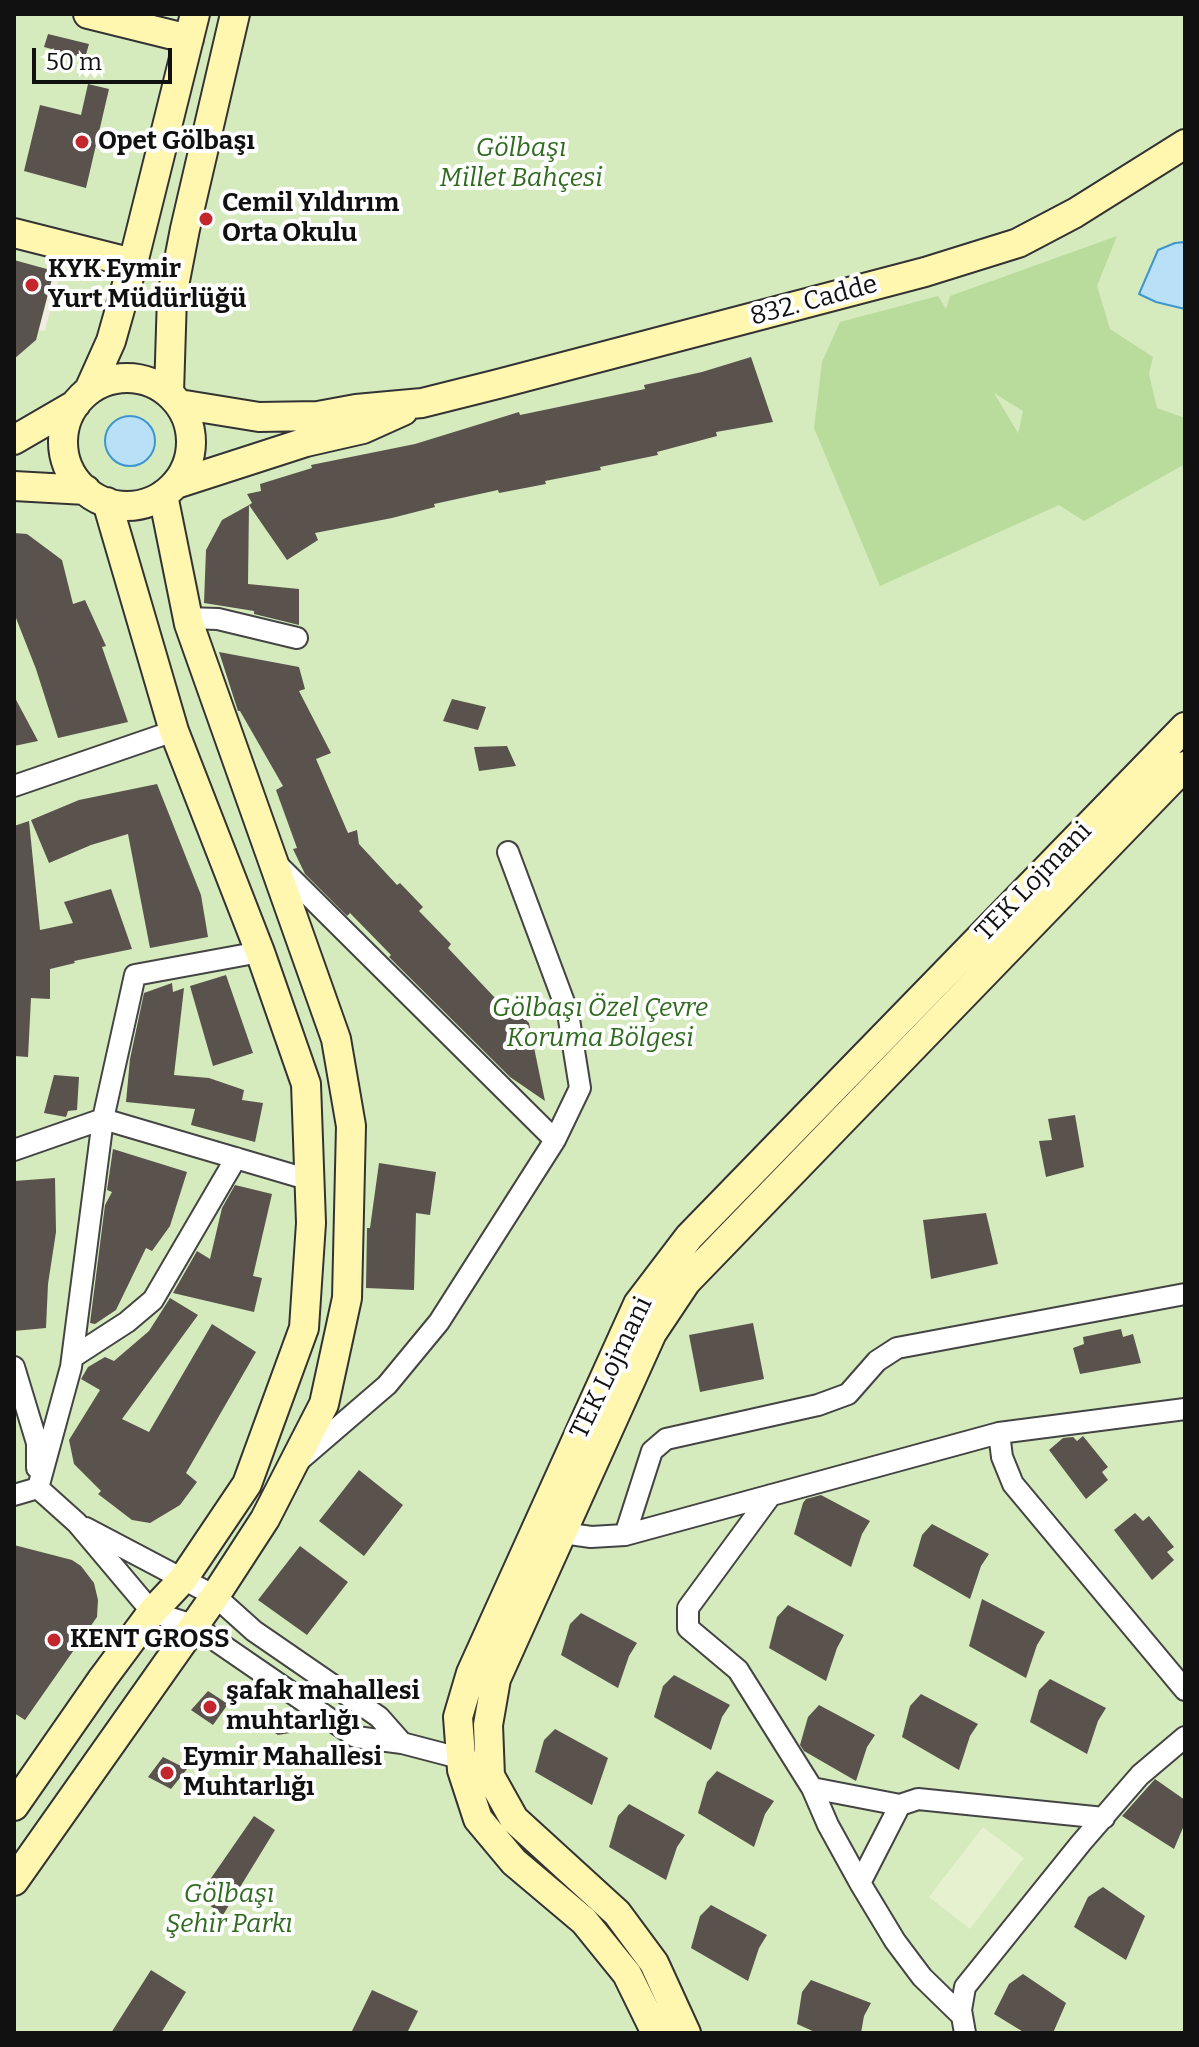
<!DOCTYPE html>
<html>
<head>
<meta charset="utf-8">
<style>
	body { margin:0 }
	#map { position:relative; width:1199px; height:2047px; overflow:hidden; background:#fffdf5; font-family:Bitter,serif }
	canvas { display:block }
	.frame { position:absolute; inset:0; border:16px solid #111; pointer-events:none }
	.scale { position:absolute; left:32px; top:48px; width:140px; height:36px; box-sizing:border-box; border:4px solid #111; border-top:0; padding-left:10px; font-size:24px; line-height:28px; white-space:nowrap; color:#111; -webkit-text-stroke:6px #fff; paint-order:stroke }
</style>
</head>
<body>
<div id="map">
<canvas width="1199" height="2047"></canvas>
<div class="frame"></div>
<div class="scale">50 m</div>
</div>
<script>
const ctx = document.querySelector('canvas').getContext('2d');
ctx.lineJoin = 'round';
function fillPath(path, color) {
  ctx.fillStyle = color;
  ctx.fill(path, 'evenodd');
}
function toPath(rows) {
  const path = new Path2D();
  for (const r of rows) {
    if (r.length === 3) {
      path.moveTo(r[0] + r[2], r[1]);
      path.arc(r[0], r[1], r[2], 0, 2 * Math.PI);
      continue;
    }
    path.moveTo(r[0], r[1]);
    for (let i = 2; i < r.length; i += 2) path.lineTo(r[i], r[i + 1]);
  }
  return path;
}
function stroke(path, color, width, dash) {
  ctx.strokeStyle = color;
  ctx.lineWidth = width;
  ctx.lineCap = dash ? 'butt' : 'round';
  ctx.setLineDash(dash || []);
  ctx.stroke(path);
}
function write(font, color, halo, rows, align = 'center') {
  ctx.font = font + ' Bitter,serif';
  ctx.lineWidth = 8;
  ctx.setLineDash([]);
  ctx.textBaseline = 'middle';
  ctx.strokeStyle = halo;
  ctx.fillStyle = color;
  for (const [text, x, y, turn = 0] of rows) {
    ctx.save();
    ctx.translate(x, y);
    ctx.rotate((+turn || 0) * Math.PI / 180);
    ctx.textAlign = isNaN(turn) ? turn : align;
    if (halo) ctx.strokeText(text, 0, 0);
    ctx.fillText(text, 0, 0);
    ctx.restore();
  }
}
fillPath(toPath([
	[14,14,1185,14,1185,2033,14,2033]
]), '#d5ebbd');
fillPath(toPath([
	[1117,236,1097,286,1110,329,1153,357,1149,374,1157,408,1185,418,1185,464,1084,521,1059,505,880,586,814,428,822,362,840,322,938,296,946,309,950,296],
	[994,393,1023,411,1018,434,1018,433]
]), '#b9dc9c');
fillPath(toPath([
	[983,1827,1024,1858,970,1929,929,1897]
]), '#e6f2cf');
fillPath(toPath([
	[54,271,60,272,45,331,39,330]
]), '#f1ede2');
const water = toPath([
	[1185,242,1185,309,1156,302,1139,294,1158,250,1175,243,1185,242],
	[130,441,25]
]);
fillPath(water, '#b9e0f7');
stroke(water, '#3f96cf', 2);
fillPath(toPath([
	[48,34,89,44,85,58,44,47],
	[88,84,109,89,86,188,24,171,40,105,81,115],
	[14,260,54,271,36,340,14,359],
	[751,357,773,422,716,432,717,436,657,452,658,455,600,467,601,470,545,481,546,484,499,493,498,490,434,504,435,507,392,518,315,533,318,540,287,560,249,505,252,503,247,494,261,491,260,484,312,468,311,465,415,444,519,412,520,415,645,389,644,385,702,372],
	[249,505,248,584,299,589,299,625,254,614,254,611,204,603,206,550,222,520],
	[14,533,27,534,62,560,73,604,85,600,106,646,102,647,128,722,58,738,36,669,14,613],
	[219,652,299,667,305,689,299,691,331,753,316,759,348,833,357,830,359,844,397,885,400,883,423,907,419,911,451,944,448,948,496,999,501,994,529,1023,545,1101,510,1077,389,957,391,955,350,913,347,916,305,874,293,849,297,848,276,790,283,786,240,711,238,711],
	[14,696,38,741,14,746],
	[452,699,486,707,478,730,443,721],
	[507,746,516,766,479,771,474,747],
	[157,784,201,895,208,937,150,948,128,834,91,845,49,863,31,820,79,800],
	[29,821,40,930,73,923,64,902,111,889,132,949,74,961,75,963,50,969,50,999,31,998,28,1057,14,1056,14,826],
	[226,975,253,1053,213,1066,190,986],
	[172,983,173,992,184,988,174,1075,209,1078,244,1090,242,1100,263,1103,255,1142,191,1125,195,1109,126,1102,130,1059,144,993],
	[54,1075,79,1077,77,1110,68,1111,66,1117,44,1113],
	[1075,1115,1084,1167,1046,1177,1039,1141,1052,1140,1048,1119],
	[113,1149,187,1172,170,1226,152,1251,146,1248,116,1310,95,1324,90,1323,105,1205,112,1192,107,1190],
	[379,1163,436,1172,430,1215,416,1213,414,1290,366,1288,367,1228,370,1228],
	[55,1178,56,1232,48,1284,46,1328,14,1331,14,1181],
	[235,1185,272,1194,253,1276,262,1278,254,1312,173,1293,197,1251,210,1259,222,1208],
	[986,1213,998,1264,931,1279,923,1220],
	[170,1298,198,1315,122,1419,149,1432,212,1324,256,1352,186,1473,197,1482,180,1505,150,1523,132,1520,98,1494,101,1491,74,1464,69,1440,100,1390,81,1379,88,1367,105,1357,114,1361,149,1331],
	[753,1323,764,1379,700,1392,689,1335],
	[1121,1329,1123,1337,1133,1334,1141,1363,1080,1374,1073,1348,1084,1344,1083,1337],
	[1083,1436,1108,1467,1102,1472,1108,1480,1086,1499,1049,1450,1063,1438,1073,1437,1077,1441],
	[359,1470,403,1505,364,1556,319,1521],
	[821,1495,870,1521,862,1534,851,1567,794,1534,803,1503,806,1499],
	[1135,1513,1143,1521,1149,1516,1174,1547,1167,1552,1174,1560,1152,1580,1114,1530],
	[932,1524,989,1554,981,1566,970,1599,913,1566,922,1535],
	[14,1545,72,1560,81,1566,94,1583,98,1600,97,1617,25,1720,14,1713],
	[300,1546,348,1582,307,1635,258,1600],
	[982,1599,1045,1632,1037,1645,1026,1678,969,1646],
	[788,1605,844,1635,837,1648,826,1681,769,1648,777,1617],
	[581,1613,637,1643,629,1656,618,1688,561,1655,570,1624],
	[674,1675,730,1705,722,1717,711,1750,654,1717,663,1686],
	[1050,1679,1106,1708,1098,1721,1087,1754,1030,1722,1039,1690],
	[208,1691,228,1704,213,1725,191,1710],
	[921,1694,978,1724,970,1736,959,1770,902,1737,910,1706],
	[819,1705,875,1735,867,1747,856,1781,804,1751,800,1745,808,1717],
	[275,1720,282,1720,287,1723,290,1733,278,1735,272,1731,271,1725],
	[555,1729,608,1758,592,1805,535,1772,544,1740],
	[163,1757,187,1769,171,1789,148,1777],
	[717,1771,774,1801,765,1814,754,1847,698,1813,707,1782],
	[1155,1779,1185,1800,1185,1823,1174,1849,1122,1816],
	[629,1804,685,1835,677,1847,666,1880,609,1847,618,1816],
	[254,1816,275,1830,223,1915,198,1897],
	[1103,1887,1145,1916,1126,1960,1074,1927,1088,1897],
	[711,1905,767,1935,759,1948,748,1981,691,1948,700,1916],
	[151,1970,186,1992,161,2033,111,2033],
	[1023,1974,1066,2003,1053,2033,1025,2033,994,2014,1009,1984],
	[811,1980,871,2003,864,2016,861,2033,817,2033,797,2024,802,1992],
	[372,1990,418,2011,407,2033,351,2033]
]), '#5a524d');
const street = toPath([
	[187,618,218,619,297,638],
	[14,786,174,731],
	[508,852,568,1013,580,1088,555,1140],
	[276,863,555,1140,439,1322,387,1385,301,1459],
	[14,1150,103,1119,310,1180],
	[73,1357,127,1322,153,1300,236,1158],
	[14,1367,37,1443,37,1468],
	[999,1433,1002,1457,1013,1484,1185,1690],
	[38,1488,71,1367,103,1119,135,975,260,952],
	[14,1495,38,1488,77,1523,152,1612,193,1625,356,1737,402,1743,471,1761],
	[771,1495,688,1608,688,1628,738,1670,812,1788],
	[86,1528,215,1596,254,1631,379,1717,402,1743],
	[549,1531,591,1537,625,1535,999,1433,1185,1409],
	[625,1535,652,1451,666,1439,818,1405,848,1394,877,1361,897,1348,1185,1294],
	[860,1883,828,1825,812,1788,900,1805],
	[962,2016,922,1977,895,1941,860,1883,900,1805,918,1799,1104,1818],
	[965,2033,961,2010,965,1987,1081,1843,1140,1775,1185,1737]
]);
const secondary = toPath([
	[88,14,189,39],
	[14,233,133,263],
	[127,442,64],
	[89,390,111,341,133,263,195,14],
	[169,393,172,296,185,229,235,14],
	[179,404,259,417,318,416,356,409,422,403,498,384,925,272,1018,243,1075,213,1185,144],
	[14,440,76,404],
	[176,484,306,442,363,429,403,411],
	[14,486,86,490],
	[14,1806,103,1678,152,1612,183,1579,247,1484,304,1328,311,1223,306,1084,260,952,174,731,107,502],
	[14,1881,215,1596,265,1519,324,1404,347,1298,351,1126,336,1039,189,624,163,495],
	[656,2033,627,1974,584,1921,514,1862,478,1819,462,1770,458,1717,471,1673,638,1304,689,1237,1185,727],
	[686,2033,654,1963,617,1913,514,1819,490,1776,488,1725,496,1679,652,1333,686,1282,1185,766]
]);
stroke(street, '#444', 24);
stroke(secondary, '#333', 32);
stroke(street, '#fff', 20);
stroke(secondary, '#fff6b0', 28);
for (const [x, y, r, color] of [
	[82,142,8,"#c4262e"],
	[206,219,8,"#c4262e"],
	[32,285,8,"#c4262e"],
	[54,1640,8,"#c4262e"],
	[210,1707,8,"#c4262e"],
	[167,1773,8,"#c4262e"]
]) {
  const dot = new Path2D();
  dot.arc(x, y, r, 0, 2 * Math.PI);
  ctx.fillStyle = color;
  ctx.fill(dot);
  stroke(dot, '#fff', 3);
}
write('bold 26px', '#111', '#fff', [
	["Opet Gölbaşı",98,142],
	["Cemil Yıldırım",222,204],
	["Orta Okulu",222,234],
	["KYK Eymir",48,270],
	["Yurt Müdürlüğü",48,300],
	["KENT GROSS",70,1640],
	["şafak mahallesi",226,1692],
	["muhtarlığı",226,1722],
	["Eymir Mahallesi",183,1758],
	["Muhtarlığı",183,1788]
], 'left');
write('italic 26px', '#2f6b1f', '#fff', [
	["Gölbaşı",521,149],
	["Millet Bahçesi",521,179],
	["Gölbaşı Özel Çevre",600,1009],
	["Koruma Bölgesi",600,1039],
	["Gölbaşı",229,1895],
	["Şehir Parkı",229,1925]
]);
write('26px', '#111', '#fff', [
	["832. Cadde",814,301,-15],
	["TEK Lojmani",1034,882,-46],
	["TEK Lojmani",612,1368,-64]
]);
</script>
</body>
</html>
